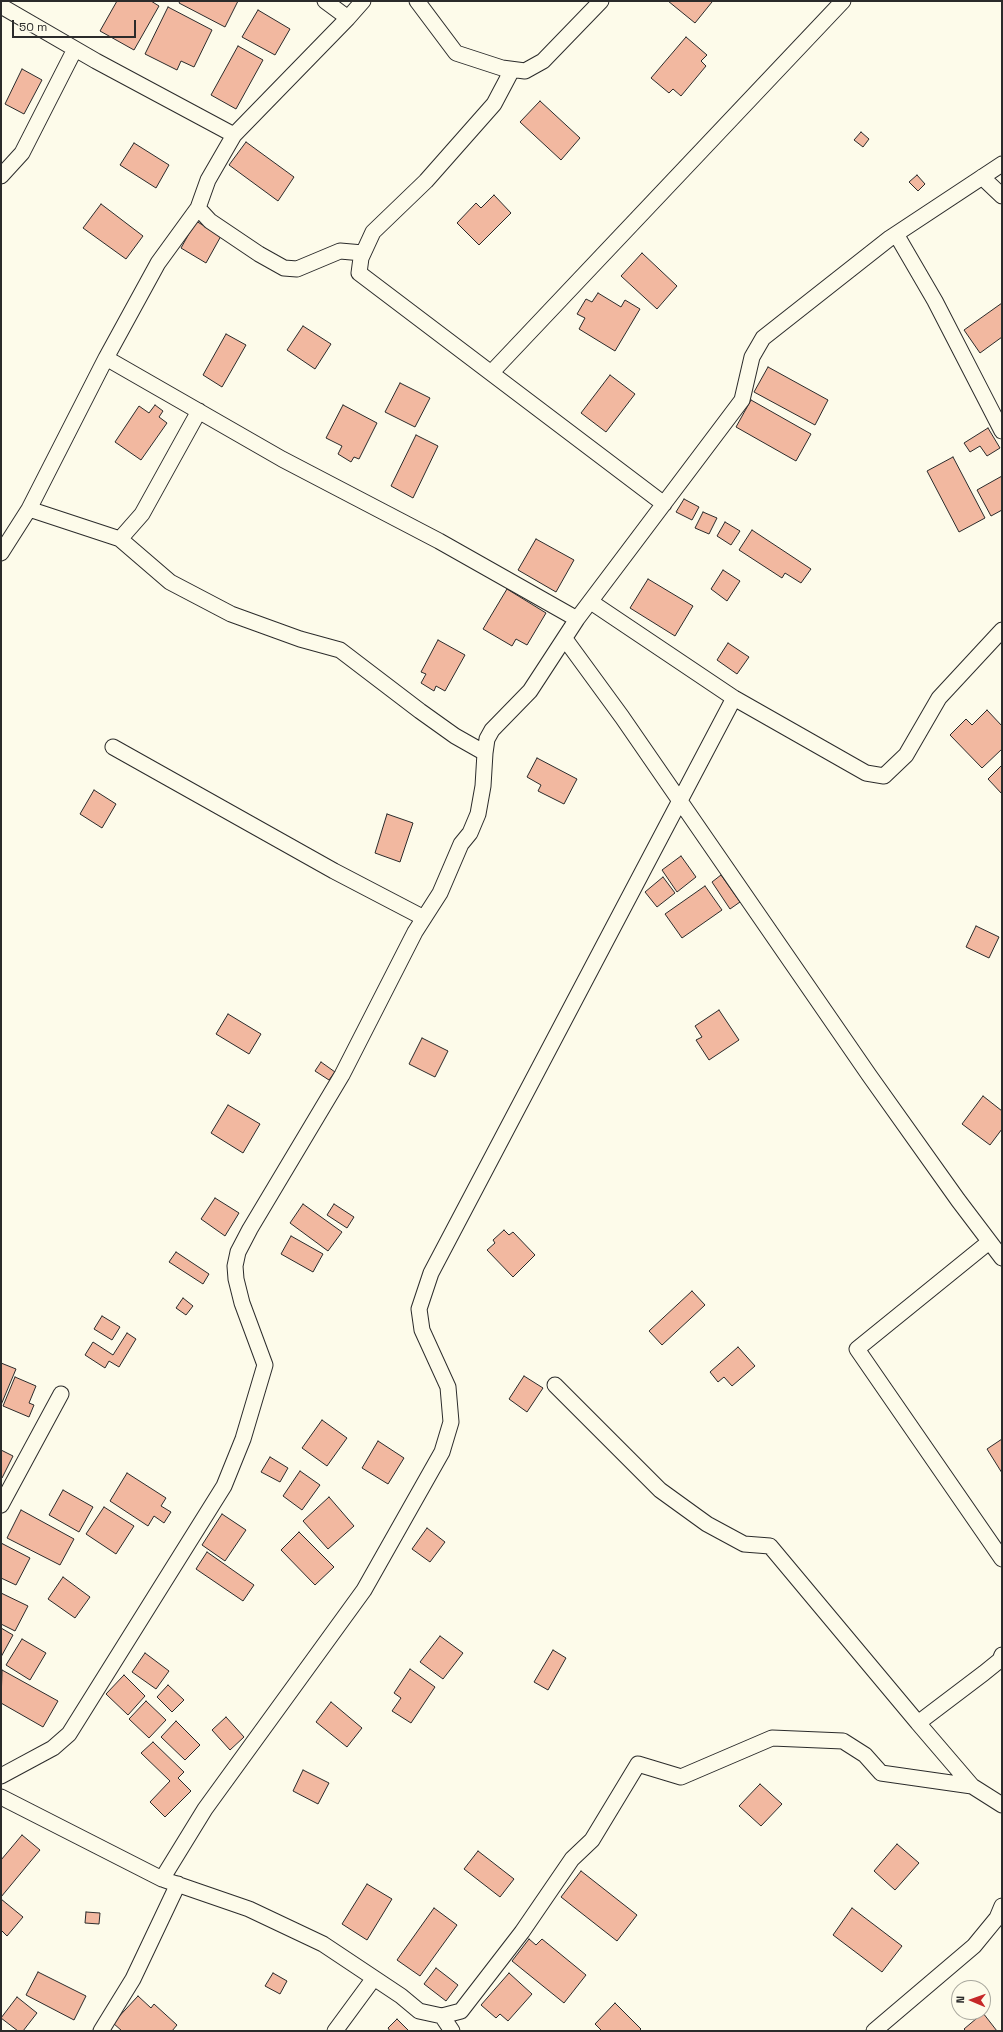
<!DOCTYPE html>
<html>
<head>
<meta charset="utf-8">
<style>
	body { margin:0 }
	#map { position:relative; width:1003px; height:2032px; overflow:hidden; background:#fdfbea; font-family:"Space Grotesk",sans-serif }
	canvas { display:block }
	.frame { position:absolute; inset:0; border:2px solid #2b2b2b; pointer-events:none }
	.north { position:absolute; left:951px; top:1980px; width:40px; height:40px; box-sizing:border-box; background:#fdfbea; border:1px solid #a9a89e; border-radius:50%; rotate:272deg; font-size:11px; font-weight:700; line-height:16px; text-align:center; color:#2b2b2b }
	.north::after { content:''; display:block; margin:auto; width:14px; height:18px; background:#c62828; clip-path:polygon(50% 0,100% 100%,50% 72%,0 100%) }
	.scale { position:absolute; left:12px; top:20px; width:124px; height:18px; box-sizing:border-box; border:2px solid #2b2b2b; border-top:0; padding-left:5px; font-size:12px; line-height:14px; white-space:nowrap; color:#2b2b2b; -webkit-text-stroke:3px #fdfbea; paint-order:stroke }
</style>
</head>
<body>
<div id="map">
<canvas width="1003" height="2032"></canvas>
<div class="frame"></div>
<div class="north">N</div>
<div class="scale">50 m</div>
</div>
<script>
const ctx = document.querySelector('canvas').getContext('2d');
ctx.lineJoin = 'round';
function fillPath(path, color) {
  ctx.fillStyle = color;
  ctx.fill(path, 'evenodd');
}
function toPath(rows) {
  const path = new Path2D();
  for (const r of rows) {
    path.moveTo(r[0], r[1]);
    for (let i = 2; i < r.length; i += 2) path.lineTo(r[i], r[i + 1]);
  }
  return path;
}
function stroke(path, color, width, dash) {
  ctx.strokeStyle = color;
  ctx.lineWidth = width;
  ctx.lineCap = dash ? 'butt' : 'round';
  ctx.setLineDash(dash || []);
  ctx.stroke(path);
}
const building = toPath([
	[117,1,151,1,159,6,134,50,100,31,117,1],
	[180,1,238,1,225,27,179,3,180,1],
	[668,1,710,1,712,2,695,23,668,1],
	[168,7,212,30,194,67,181,61,177,70,145,54,168,7],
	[258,10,290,29,275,55,242,37,258,10],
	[686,37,707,55,701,61,706,66,681,96,673,89,669,93,651,78,686,37],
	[238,46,263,60,236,109,211,95,238,46],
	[22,69,42,80,24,114,5,104,22,69],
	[540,101,580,138,561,160,520,122,540,101],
	[861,132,869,139,863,147,854,140,861,132],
	[246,142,294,177,278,201,229,165,246,142],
	[134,143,169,165,156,188,120,165,134,143],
	[917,175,925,184,918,191,909,182,917,175],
	[494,195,511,213,479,245,457,223,476,203,481,208,494,195],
	[101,204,143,236,126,259,83,228,101,204],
	[196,221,221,236,206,263,181,248,196,221],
	[642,253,677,286,657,309,621,276,642,253],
	[598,293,621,307,625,300,640,309,615,351,579,329,585,318,577,314,586,299,592,302,598,293],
	[1002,303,1002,337,980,353,964,330,1002,303],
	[303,326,331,344,315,369,287,350,303,326],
	[226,334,246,345,222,387,203,375,226,334],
	[768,367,828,400,815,425,754,392,768,367],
	[610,375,635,394,606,432,581,413,610,375],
	[400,383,430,398,415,427,385,412,400,383],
	[751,400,811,434,796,461,736,427,751,400],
	[155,405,163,411,159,417,167,423,141,460,115,442,139,406,149,413,155,405],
	[343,405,377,423,359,459,354,457,351,462,338,454,342,446,326,438,343,405],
	[988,428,1000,448,987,456,980,446,970,452,964,443,988,428],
	[416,435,438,446,413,498,391,486,416,435],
	[953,457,985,518,959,532,927,471,953,457],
	[1002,476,1002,510,991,516,977,490,1002,476],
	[684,499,699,507,692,520,676,512,684,499],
	[703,512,717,518,709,534,695,528,703,512],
	[725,522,740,531,731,545,717,536,725,522],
	[752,530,811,569,801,583,785,573,782,578,739,550,752,530],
	[536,539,574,560,556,592,518,570,536,539],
	[723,570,740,581,727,601,711,589,723,570],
	[648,579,693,606,675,636,630,608,648,579],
	[507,589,546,613,527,645,516,639,512,646,483,629,507,589],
	[438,640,465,655,445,691,436,686,434,691,421,683,426,674,421,672,438,640],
	[728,643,749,657,737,674,717,660,728,643],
	[987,710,1002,726,1002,749,982,768,950,735,966,719,972,725,987,710],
	[537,758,577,779,564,804,538,791,541,785,527,777,537,758],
	[1002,765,1002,794,988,779,1002,765],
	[94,790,116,804,102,828,80,814,94,790],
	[387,814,413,823,400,862,375,853,387,814],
	[681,856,696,877,677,892,662,870,681,856],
	[721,875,740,902,730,909,712,882,721,875],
	[663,877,675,893,657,907,645,892,663,877],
	[705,886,722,910,682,938,665,914,705,886],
	[976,926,999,937,989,958,966,947,976,926],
	[719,1010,739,1040,709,1060,696,1040,702,1037,695,1026,719,1010],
	[228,1014,261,1034,249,1054,216,1034,228,1014],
	[422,1038,448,1051,435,1077,409,1064,422,1038],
	[321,1062,335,1072,329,1080,315,1071,321,1062],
	[983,1096,1002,1111,1002,1129,990,1145,962,1124,983,1096],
	[228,1105,260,1124,243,1153,211,1133,228,1105],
	[215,1198,239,1213,225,1236,201,1219,215,1198],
	[303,1204,342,1232,328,1251,290,1223,303,1204],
	[334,1204,354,1217,347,1228,327,1215,334,1204],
	[504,1230,509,1235,513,1232,535,1255,513,1277,487,1250,495,1243,493,1240,504,1230],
	[291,1236,323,1254,313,1272,281,1254,291,1236],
	[176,1252,209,1274,203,1284,169,1262,176,1252],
	[692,1291,705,1305,662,1345,649,1331,692,1291],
	[183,1298,193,1306,186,1315,176,1308,183,1298],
	[102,1316,120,1327,112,1340,94,1329,102,1316],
	[127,1333,136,1339,119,1367,109,1361,105,1368,85,1355,93,1342,113,1355,127,1333],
	[738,1347,755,1366,732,1386,724,1377,718,1382,710,1372,738,1347],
	[1,1363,16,1369,1,1405,1,1363],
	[524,1376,543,1388,527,1412,509,1399,524,1376],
	[15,1377,36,1386,29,1403,34,1405,29,1417,3,1406,15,1377],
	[322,1420,347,1438,327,1466,302,1448,322,1420],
	[1002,1439,1002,1473,987,1449,1002,1439],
	[378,1441,404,1458,388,1484,362,1468,378,1441],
	[1,1450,13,1456,2,1478,1,1478,1,1450],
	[270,1457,288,1468,280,1482,261,1472,270,1457],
	[300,1471,320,1485,302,1510,283,1496,300,1471],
	[127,1473,166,1498,161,1506,171,1512,164,1523,154,1516,148,1526,110,1501,127,1473],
	[63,1490,93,1507,79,1532,49,1515,63,1490],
	[329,1497,354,1526,328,1549,303,1521,329,1497],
	[104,1507,134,1526,116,1554,86,1534,104,1507],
	[21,1510,74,1539,60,1565,7,1538,21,1510],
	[222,1514,246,1530,225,1561,202,1545,222,1514],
	[427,1528,445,1542,430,1562,412,1549,427,1528],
	[299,1532,334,1567,315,1585,281,1550,299,1532],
	[1,1543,30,1558,16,1585,1,1578,1,1543],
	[207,1552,254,1585,243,1601,196,1569,207,1552],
	[63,1577,90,1597,75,1618,48,1599,63,1577],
	[1,1593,28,1606,15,1631,1,1624,1,1593],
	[1,1628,13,1635,1,1657,1,1628],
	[440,1636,463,1653,443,1679,420,1662,440,1636],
	[22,1639,46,1653,30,1680,6,1665,22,1639],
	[553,1650,566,1658,548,1690,534,1682,553,1650],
	[145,1653,169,1671,156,1689,132,1672,145,1653],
	[410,1669,435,1687,411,1723,392,1711,401,1698,394,1693,410,1669],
	[2,1670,58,1701,43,1727,1,1703,2,1670],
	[124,1675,145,1696,128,1715,106,1694,124,1675],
	[168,1685,184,1700,172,1712,157,1697,168,1685],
	[146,1701,166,1720,149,1738,129,1719,146,1701],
	[331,1702,362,1728,347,1747,316,1722,331,1702],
	[226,1717,244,1737,230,1750,212,1730,226,1717],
	[176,1721,200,1745,185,1760,161,1737,176,1721],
	[153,1742,184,1772,178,1778,191,1791,165,1817,150,1802,170,1781,141,1753,153,1742],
	[303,1770,329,1783,318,1804,293,1791,303,1770],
	[760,1784,782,1804,761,1826,739,1806,760,1784],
	[22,1835,40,1850,1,1897,1,1860,22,1835],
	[897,1844,919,1863,895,1890,874,1871,897,1844],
	[478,1851,514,1879,500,1897,464,1869,478,1851],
	[581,1871,637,1915,617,1941,561,1897,581,1871],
	[367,1884,392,1899,367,1940,342,1924,367,1884],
	[1,1899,23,1917,7,1936,1,1930,1,1899],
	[434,1908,457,1925,420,1976,397,1960,434,1908],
	[852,1908,902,1946,882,1972,833,1935,852,1908],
	[86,1912,100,1913,99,1924,85,1923,86,1912],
	[529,1939,536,1945,542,1939,586,1975,564,2003,512,1961,529,1939],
	[436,1968,458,1985,446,2001,424,1984,436,1968],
	[38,1972,86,1996,74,2020,26,1995,38,1972],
	[273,1973,287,1981,280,1994,265,1986,273,1973],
	[509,1973,532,1994,508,2021,500,2014,496,2018,481,2005,509,1973],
	[138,1996,151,2008,154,2004,177,2025,172,2031,122,2031,113,2023,138,1996],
	[17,1997,37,2013,23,2031,18,2031,1,2018,17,1997],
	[615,2003,641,2029,639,2031,602,2031,595,2024,615,2003],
	[983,2013,997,2031,966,2031,964,2029,983,2013],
	[397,2019,409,2031,390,2031,388,2028,397,2019]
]);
fillPath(building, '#f2b8a0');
stroke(building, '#2b2b2b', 1);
const street = toPath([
	[325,1,348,18],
	[363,1,348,18,234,135,208,180,198,208,210,221,259,254,284,268,297,269,340,251,363,253],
	[417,1,456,53,502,68,525,71,543,61,601,1],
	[1,6,96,61,234,135],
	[1,176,22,153,75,49],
	[982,177,1002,196],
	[198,208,158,263,106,358,282,459,439,541,577,619],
	[896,234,935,301,1002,431],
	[491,373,359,273,361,258,373,232,426,181,494,104,512,70],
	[199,411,142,514,120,539,170,582,231,614,300,639,340,650,420,711,455,736,485,753],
	[664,504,491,373,843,1],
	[29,509,106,358],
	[1,553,29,509,120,539],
	[591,602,734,698,866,773,884,776,906,755,939,698,1002,630],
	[565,639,622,717,869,1075,958,1200,1002,1258],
	[113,747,334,871,424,918],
	[989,1242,857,1349,1002,1559],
	[555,1385,660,1490,707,1524,744,1544,770,1546,918,1723,984,1673,1000,1660,1002,1655],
	[1,1505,61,1394],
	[918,1723,972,1786],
	[1,1776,53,1748,69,1734,224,1486,243,1439,265,1365,242,1303,236,1279,235,1266,238,1252,250,1229,342,1075,415,932,440,893,461,844,470,833,478,814,483,786,485,753,487,739,492,730,530,691,577,619,742,400,752,357,763,338,890,238,1002,164],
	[1,1797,162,1879,249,1909,323,1944,401,1996,419,2011,442,2016,461,2011,522,1932,572,1859,592,1840,638,1764,681,1777,772,1738,843,1741,865,1755,881,1773,972,1786,1002,1805],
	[162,1879,205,1809,364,1590,442,1452,451,1422,448,1387,422,1330,419,1309,431,1273,734,698],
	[442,2016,452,2031],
	[101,2031,133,1979,178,1884],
	[335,2031,374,1978],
	[874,2031,974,1946,997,1918,1002,1906]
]);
stroke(street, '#2b2b2b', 17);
stroke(street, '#fdfbea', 15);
</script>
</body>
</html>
